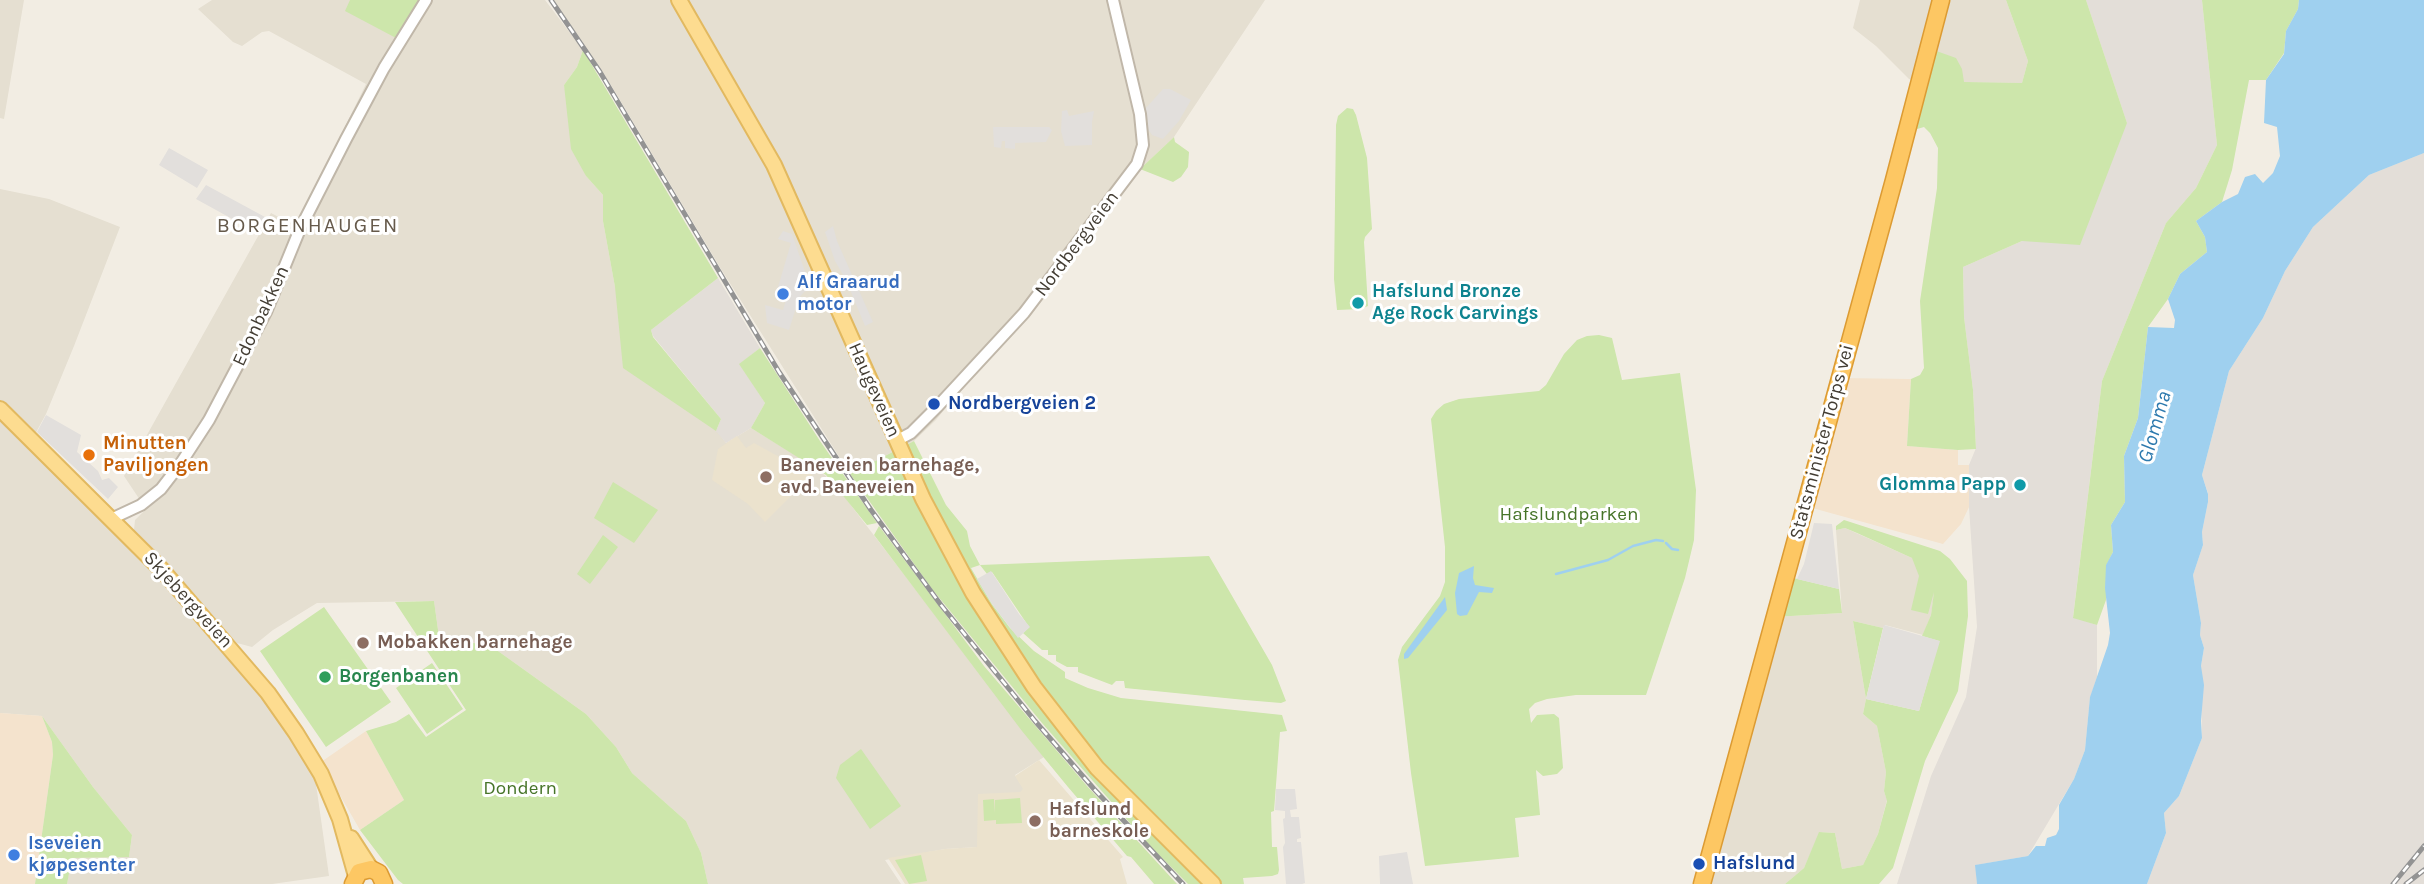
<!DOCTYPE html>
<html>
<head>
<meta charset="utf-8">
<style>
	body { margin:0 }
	canvas { display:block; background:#f2ede3 }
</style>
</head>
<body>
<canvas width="2424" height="884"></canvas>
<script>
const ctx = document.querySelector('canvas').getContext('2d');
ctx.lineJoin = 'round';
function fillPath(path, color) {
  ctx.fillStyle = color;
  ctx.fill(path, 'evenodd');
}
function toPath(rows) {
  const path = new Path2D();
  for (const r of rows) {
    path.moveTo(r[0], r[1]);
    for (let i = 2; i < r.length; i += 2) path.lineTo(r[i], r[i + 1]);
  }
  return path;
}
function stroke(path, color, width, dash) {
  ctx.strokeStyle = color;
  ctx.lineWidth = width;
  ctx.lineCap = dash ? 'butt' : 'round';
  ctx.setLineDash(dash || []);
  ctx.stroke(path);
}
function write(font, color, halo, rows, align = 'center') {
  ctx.font = font + ' Karla,sans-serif';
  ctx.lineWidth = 6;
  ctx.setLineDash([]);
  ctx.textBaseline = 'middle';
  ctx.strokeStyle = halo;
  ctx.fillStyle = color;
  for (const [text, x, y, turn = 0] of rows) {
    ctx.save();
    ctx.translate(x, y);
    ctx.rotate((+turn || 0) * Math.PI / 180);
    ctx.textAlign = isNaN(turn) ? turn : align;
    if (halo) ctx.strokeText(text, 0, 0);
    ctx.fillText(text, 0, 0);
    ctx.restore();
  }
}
fillPath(toPath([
	[0,0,24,0,4,119,0,118],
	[212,0,545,0,583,50,577,67,564,85,586,176,603,195,603,221,615,287,726,443,751,428,816,468,833,482,1044,757,1015,775,1024,789,978,847,945,849,885,860,901,884,708,884,701,853,686,821,632,773,616,747,586,714,491,646,439,637,434,601,317,603,273,630,252,647,237,643,134,530,135,520,146,509,124,476,271,213,296,226,366,84,269,31,262,32,242,46,233,42,198,9],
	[553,0,1265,0,1174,137,1140,169,1029,313,964,385,936,420,914,441,850,474,721,269,611,85],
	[1860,0,2006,0,2028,61,2022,83,1919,82,1909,79,1876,46,1853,28],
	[0,189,49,199,120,227,74,346,46,414,34,436,130,545,216,636,293,735,315,777,329,876,272,884,67,884,71,858,129,857,132,835,93,787,42,716,0,713],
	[1845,528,1912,558,1936,580,1931,615,1923,635,1885,625,1883,628,1853,621,1866,699,1863,714,1877,726,1886,772,1884,791,1887,800,1878,834,1863,865,1842,869,1835,833,1820,832,1804,868,1785,884,1702,884,1774,617,1842,613,1836,530]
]), '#e5dfd1');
fillPath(toPath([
	[1840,378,1911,379,1907,446,1958,450,1958,465,1969,465,1969,507,1961,524,1943,544,1805,506],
	[0,713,42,716,52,742,53,755,35,884,0,884],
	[366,731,404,800,360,830,321,762]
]), '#f4e3cd');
fillPath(toPath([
	[2086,0,2202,0,2217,145,2196,188,2166,223,2102,381,2073,617,2097,625,2097,677,2090,698,2085,750,2074,779,2028,856,1976,865,1977,884,1897,884,1931,776,1966,697,1977,627,1969,507,1969,465,1976,448,1973,390,1964,317,1963,267,2022,241,2127,123],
	[2424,153,2424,884,2147,884,2166,833,2164,813,2179,796,2202,738,2201,666,2204,648,2200,635,2201,623,2193,575,2203,545,2202,532,2208,502,2208,493,2202,475,2229,371,2263,318,2285,271,2313,227,2369,175],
	[718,278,760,348,740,364,765,403,751,428,726,443,716,431,721,419,653,336,651,330]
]), '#e3ded8');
fillPath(toPath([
	[737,436,746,448,754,443,812,475,765,522,748,504,712,480,718,449],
	[1039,760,1123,857,1120,859,1127,884,905,884,888,858,945,849,977,847,978,794,1020,792,1023,789,1015,776]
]), '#ebe2cd');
fillPath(toPath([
	[350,0,420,0,396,38,345,11],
	[2006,0,2086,0,2127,123,2080,245,2022,241,1963,267,1964,317,1973,390,1976,449,1958,450,1907,446,1911,379,1920,375,1924,368,1920,301,1937,188,1938,148,1930,133,1924,127,1907,132,1928,48,1956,58,1962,69,1964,82,2022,83,2028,61],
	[2202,0,2299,0,2298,9,2286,31,2284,53,2266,80,2249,80,2232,170,2222,202,2196,221,2205,237,2207,252,2180,274,2168,299,2148,327,2138,418,2124,456,2125,502,2111,525,2113,552,2106,566,2106,600,2097,625,2073,618,2102,381,2166,223,2196,188,2217,145],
	[583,50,718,278,651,330,653,337,721,419,716,431,623,368,615,287,603,221,603,195,586,176,571,149,564,85,577,67],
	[1347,108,1353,109,1356,115,1367,158,1372,229,1365,237,1364,242,1368,306,1361,309,1337,310,1334,279,1336,125,1338,116],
	[1174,137,1175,142,1189,152,1188,167,1181,177,1173,182,1140,169],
	[1599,335,1612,338,1622,380,1680,373,1696,490,1694,540,1685,578,1646,695,1576,695,1547,699,1535,703,1529,709,1531,723,1537,715,1554,714,1559,718,1563,768,1557,774,1543,776,1536,770,1540,815,1515,818,1519,857,1425,866,1411,773,1398,660,1402,647,1440,596,1445,582,1445,547,1431,419,1436,411,1444,404,1459,399,1539,391,1546,385,1564,354,1577,340,1587,336],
	[760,348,820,441,877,523,867,525,826,475,751,428,765,403,739,364],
	[914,441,946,505,967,531,970,546,980,565,1209,556,1272,665,1286,701,1281,703,1245,700,1125,688,1124,681,1116,681,1112,685,1078,672,1078,667,1067,667,1056,661,1056,655,1048,655,1048,650,1042,650,1023,633,1029,627,992,572,987,574,980,565,971,568,992,604,1010,628,1034,651,1065,672,1065,678,1088,688,1121,698,1282,715,1287,731,1280,732,1274,811,1271,812,1272,847,1277,847,1279,870,1278,874,1272,876,1243,878,1244,884,1218,884,1060,722,1213,884,1188,884,1150,846,1042,723,932,589,850,474],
	[613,482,658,510,634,543,594,518],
	[1844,520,1940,551,1950,559,1967,581,1968,616,1958,691,1925,761,1893,868,1879,884,1785,884,1804,868,1819,832,1835,833,1842,869,1863,865,1878,834,1887,801,1884,791,1886,772,1877,726,1863,714,1866,699,1853,621,1883,628,1866,699,1919,711,1939,641,1922,636,1931,615,1934,592,1928,614,1911,610,1919,576,1912,558,1857,533,1845,528,1836,530,1836,526],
	[879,526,984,666,1087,786,1177,884,1154,884,1131,857,1127,856,1068,787,1022,731,874,535],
	[603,535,618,547,590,584,577,574],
	[1785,576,1839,589,1842,613,1774,617],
	[434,601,439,637,491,646,586,714,616,747,632,773,686,821,701,853,708,884,403,884,398,880,360,830,404,800,366,731,396,722,409,714,426,737,466,710,395,602],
	[324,607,391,702,326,747,260,651],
	[432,663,463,709,427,734,396,688],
	[42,716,93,787,132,835,129,857,72,858,67,884,35,884,53,755,52,742],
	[861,749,901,806,870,829,836,778,840,765],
	[1020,798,1022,823,996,824,996,820,984,821,983,800,994,799,995,813,995,800],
	[921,855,927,881,909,884,895,860]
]), '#cde6ab');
fillPath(toPath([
	[1163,89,1170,89,1191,100,1179,121,1163,139,1152,135,1148,129,1145,109],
	[1067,110,1069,116,1094,111,1092,122,1092,145,1065,146,1061,131,1062,111],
	[993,127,1049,127,1052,130,1046,142,1015,143,1015,149,1005,148,1005,141,1002,141,1001,148,994,147],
	[169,148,208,170,197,188,159,165],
	[206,185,265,217,256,232,196,199],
	[833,226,837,241,873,322,865,326,846,280,835,261,825,232],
	[783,231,792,234,811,289,804,292,799,298,789,330,767,323,765,305,783,310,789,290,778,287,791,243,778,239],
	[46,415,81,435,77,452,98,471,102,480,109,478,118,487,108,499,37,432],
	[1814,523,1832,524,1839,589,1797,579,1804,564],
	[991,571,1019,614,1030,627,1018,638,992,604,977,579],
	[1884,625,1940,641,1919,711,1866,699],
	[1276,789,1295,789,1297,809,1290,810,1291,817,1299,817,1301,838,1297,839,1297,842,1301,842,1305,883,1302,884,1286,884,1283,847,1285,843,1283,819,1285,818,1285,811,1275,810],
	[1407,852,1413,884,1380,884,1379,856]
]), '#e2dfdc');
fillPath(toPath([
	[2299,0,2424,0,2424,153,2369,175,2313,227,2285,271,2263,318,2229,371,2202,475,2208,494,2208,502,2202,532,2203,545,2193,575,2201,623,2200,635,2204,648,2201,666,2204,685,2201,721,2202,738,2179,796,2164,813,2166,833,2147,884,1977,884,1975,865,2028,856,2036,846,2045,846,2047,838,2056,835,2059,829,2059,805,2074,779,2085,750,2090,697,2108,645,2110,633,2105,588,2106,565,2113,552,2111,525,2125,502,2124,456,2138,418,2148,327,2174,328,2175,320,2168,299,2180,274,2207,252,2205,237,2196,221,2222,202,2238,194,2245,177,2255,174,2263,183,2273,173,2280,156,2277,127,2264,123,2266,80,2284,54,2286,31,2298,9],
	[1474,566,1473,578,1475,585,1494,588,1492,593,1479,592,1467,615,1460,616,1457,614,1455,593,1459,573],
	[1445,597,1447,610,1408,658,1404,659,1404,654]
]), '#9fd0ef');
stroke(toPath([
	[1666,543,1672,549,1678,550],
	[1556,574,1608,560,1633,546,1656,540,1663,541]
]), '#9fd0ef', 2.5);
const minor = toPath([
	[896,441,911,433,937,407,1024,313,1137,164,1143,145,1140,114,1113,0],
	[111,519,141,505,161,489,181,463,209,420,266,312,300,229,346,139,384,68,426,0]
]);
const major = toPath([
	[679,0,774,165,923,499,973,593,1034,687,1097,768,1213,884],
	[0,409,163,571,268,693,296,733,321,774,340,819,356,876],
	[351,838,371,869]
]);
const highway = toPath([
	[353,884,359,872,371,869,379,873,384,884],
	[1702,884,1894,180,1941,0]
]);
stroke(minor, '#c0b7a9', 14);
stroke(major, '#e2b960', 18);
stroke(highway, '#dc9b33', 19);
stroke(minor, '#fff', 10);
stroke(major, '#fddc90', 14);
stroke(highway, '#fdc763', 16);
const rail = toPath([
	[551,0,600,72,779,372,871,510,941,605,1035,721,1094,789,1183,884],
	[2393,884,2424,846],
	[2406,884,2424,870]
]);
stroke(rail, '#939393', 5);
stroke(rail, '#fff', 2.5, [8]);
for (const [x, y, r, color] of [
	[783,294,7,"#3f7fe0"],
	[1358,303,7,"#0f9aa8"],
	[934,404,7,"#1a4fb4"],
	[89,455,7,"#e8710a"],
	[766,477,7,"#8d6e63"],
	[2020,485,7,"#0f9aa8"],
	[363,643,7,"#8d6e63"],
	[325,677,7,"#2e9e5b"],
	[1035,821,7,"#8d6e63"],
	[14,855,7,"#3f7fe0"],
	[1699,864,7,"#1a4fb4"]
]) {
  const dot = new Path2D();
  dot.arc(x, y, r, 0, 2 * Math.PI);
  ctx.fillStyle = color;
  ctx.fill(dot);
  stroke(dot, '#fff', 2.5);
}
write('19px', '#433d33', '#fff', [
	["Nordbergveien",1077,244,-53],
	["Edonbakken",261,316,-65],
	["Haugeveien",874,390,66],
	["Statsminister Torps vei",1822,442,-75],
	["Skjebergveien",188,600,48]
]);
write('bold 19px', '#366cbe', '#fff', [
	["Alf Graarud",797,283],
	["motor",797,305],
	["Iseveien",28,844],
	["kjøpesenter",28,866]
], 'left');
write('bold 19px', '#0d838f', '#fff', [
	["Hafslund Bronze",1372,292],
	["Age Rock Carvings",1372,314],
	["Glomma Papp",2006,485,"right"]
], 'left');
write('bold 19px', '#164399', '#fff', [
	["Nordbergveien 2",948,404],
	["Hafslund",1713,864]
], 'left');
write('bold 19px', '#c56008', '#fff', [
	["Minutten",103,444],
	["Paviljongen",103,466]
], 'left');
write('bold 19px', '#785e54', '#fff', [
	["Baneveien barnehage,",780,466],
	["avd. Baneveien",780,488],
	["Mobakken barnehage",377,643],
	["Hafslund",1049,810],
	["barneskole",1049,832]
], 'left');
write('19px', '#467428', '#fff', [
	["Hafslundparken",1569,515],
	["Dondern",520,789]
]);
write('bold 19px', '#27864d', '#fff', [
	["Borgenbanen",339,677]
], 'left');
ctx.letterSpacing = '2px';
write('21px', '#665a4b', '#fff', [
	["BORGENHAUGEN",308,226]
]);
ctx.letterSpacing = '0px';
write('italic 21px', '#2e7aae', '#fff', [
	["Glomma",2155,427,-74]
]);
</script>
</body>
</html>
